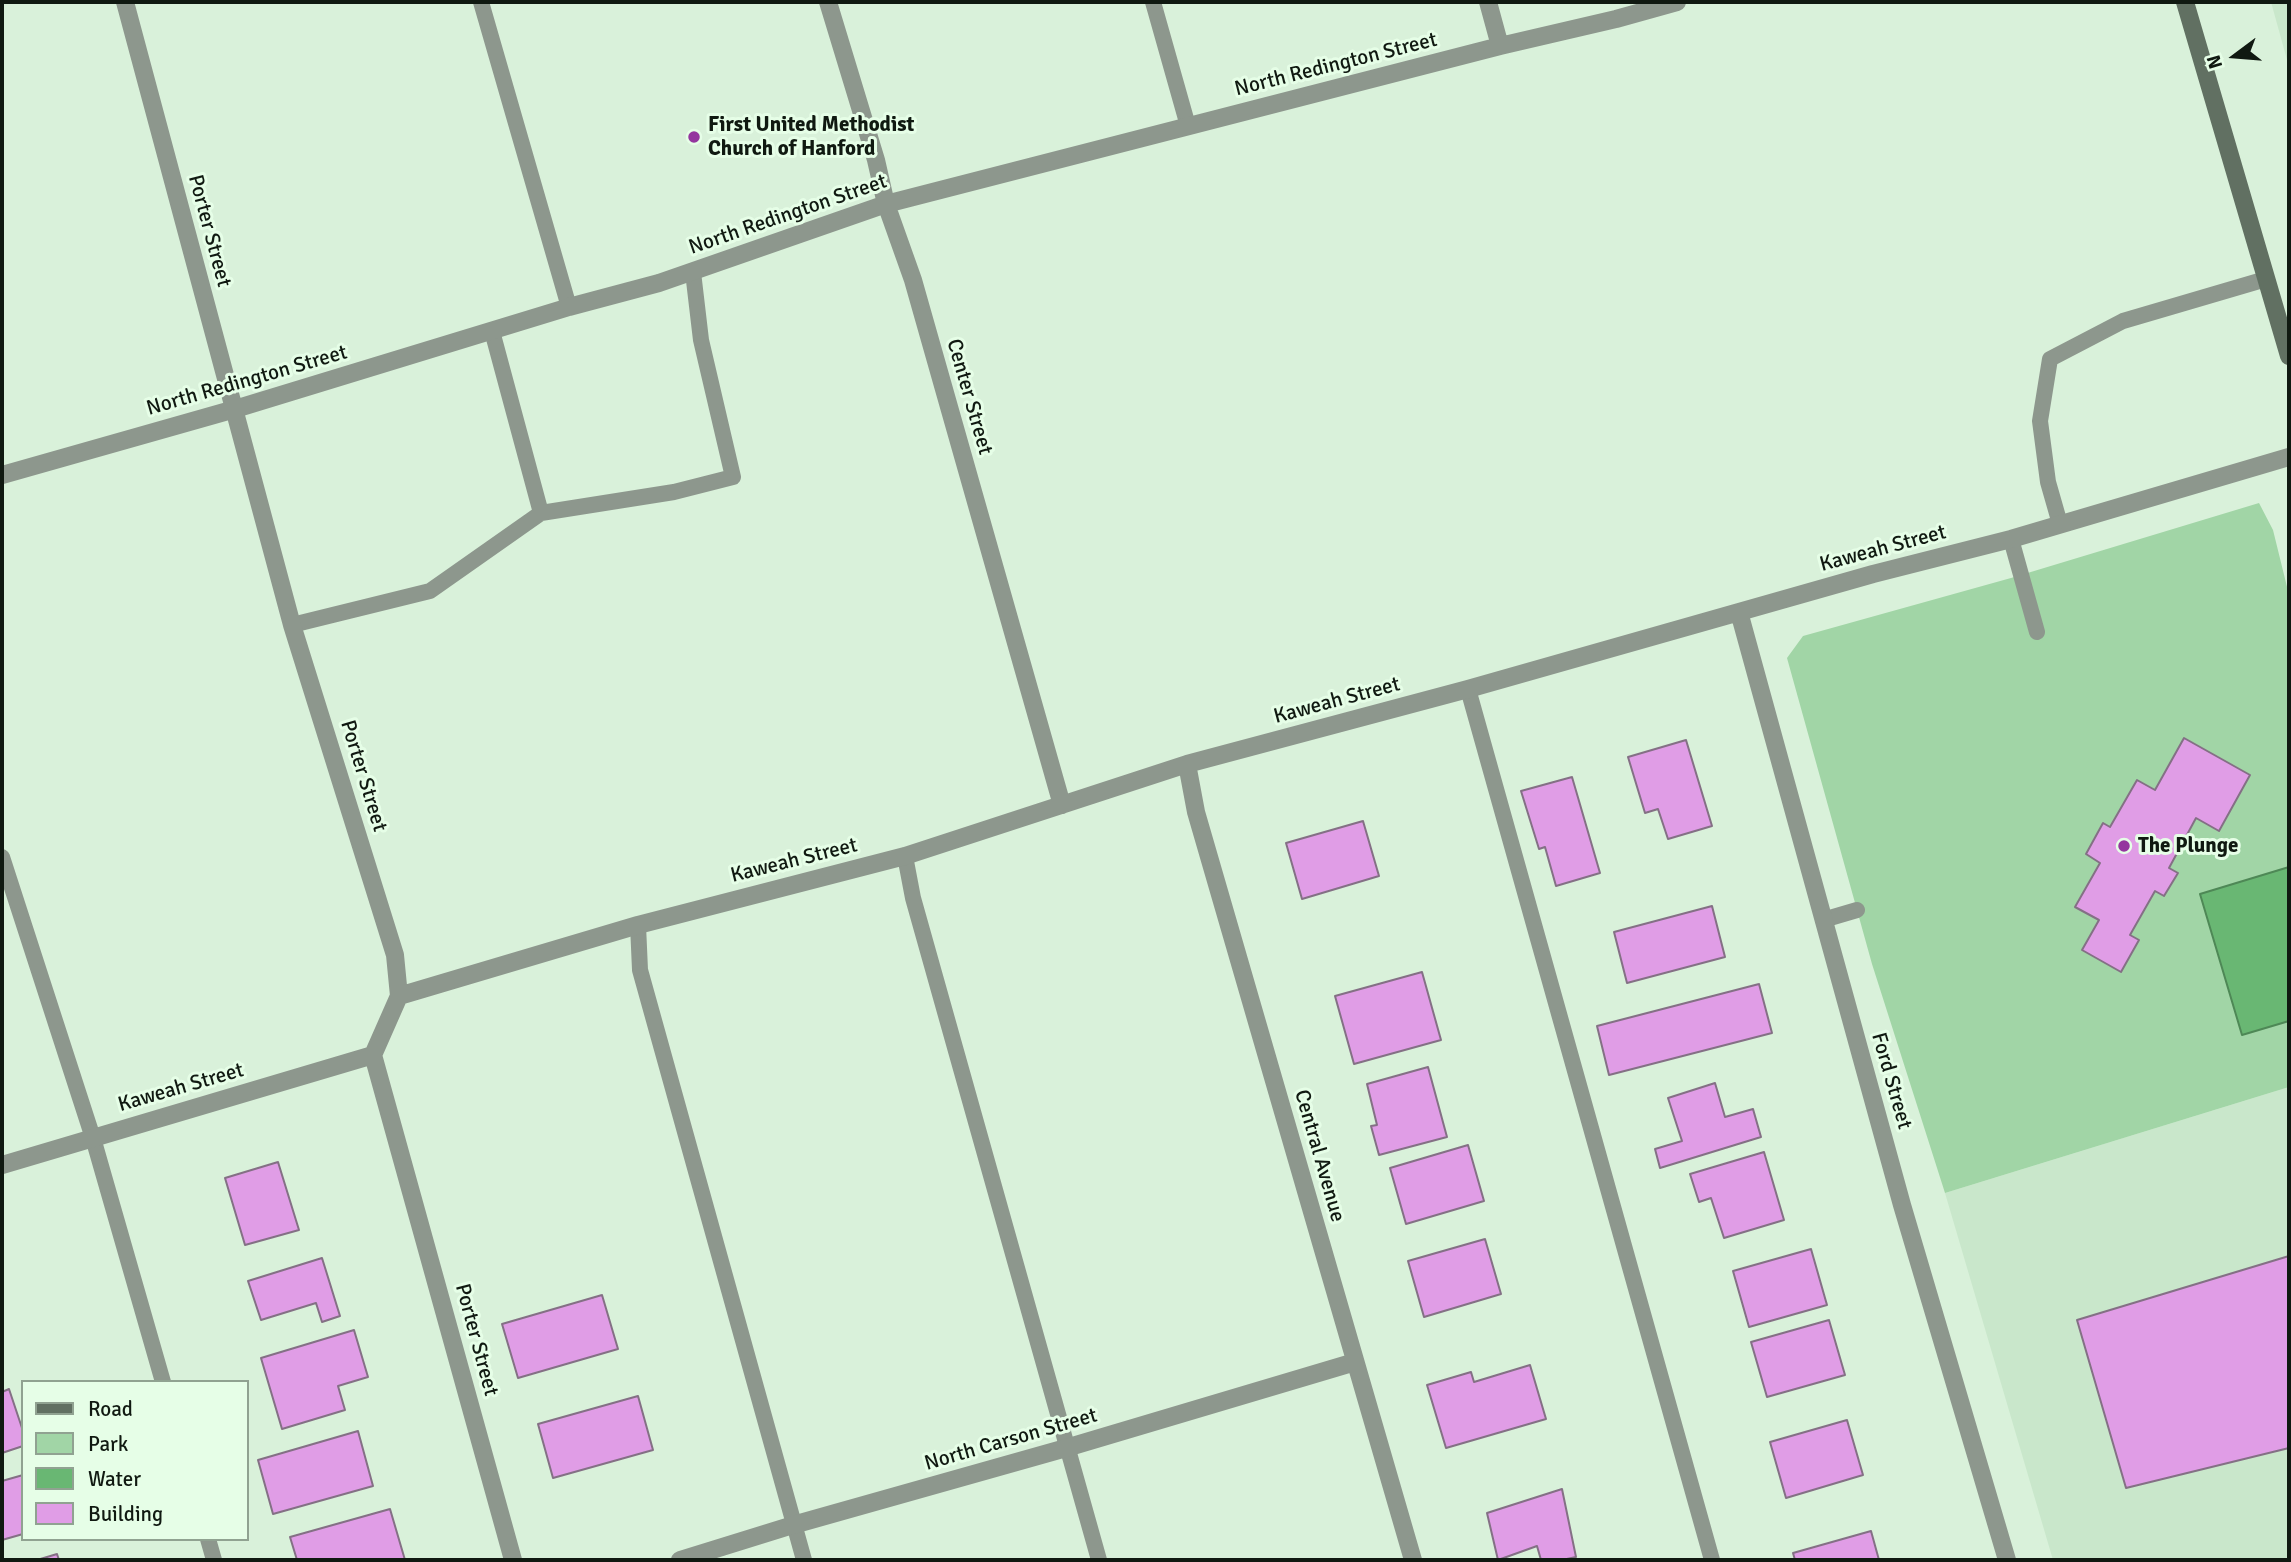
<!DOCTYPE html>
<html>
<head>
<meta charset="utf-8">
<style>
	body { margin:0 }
	#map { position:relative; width:2291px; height:1562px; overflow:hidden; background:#d9f1da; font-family:Signika,sans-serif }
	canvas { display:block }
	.frame { position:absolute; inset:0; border:4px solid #101911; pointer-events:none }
	.legend { position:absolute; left:21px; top:1380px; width:228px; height:161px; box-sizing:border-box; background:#e6fee7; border:2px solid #90a291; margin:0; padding:9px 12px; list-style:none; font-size:21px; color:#101911 }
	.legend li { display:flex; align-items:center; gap:14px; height:35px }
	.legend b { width:35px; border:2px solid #90a291 }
	.north { position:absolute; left:2200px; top:21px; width:70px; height:70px; -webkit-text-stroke:5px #e6fee7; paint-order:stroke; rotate:254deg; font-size:19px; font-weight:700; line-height:28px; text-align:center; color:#101911 }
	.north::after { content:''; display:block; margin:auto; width:24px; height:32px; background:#101911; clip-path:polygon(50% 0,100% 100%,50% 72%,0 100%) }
</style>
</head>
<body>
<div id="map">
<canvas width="2291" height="1562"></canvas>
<div class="frame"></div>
<ul class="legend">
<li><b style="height:9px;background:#617062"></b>Road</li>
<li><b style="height:19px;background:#a1d5a6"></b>Park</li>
<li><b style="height:19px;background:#69b773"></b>Water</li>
<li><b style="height:19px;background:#e09de6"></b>Building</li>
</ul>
<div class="north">N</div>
</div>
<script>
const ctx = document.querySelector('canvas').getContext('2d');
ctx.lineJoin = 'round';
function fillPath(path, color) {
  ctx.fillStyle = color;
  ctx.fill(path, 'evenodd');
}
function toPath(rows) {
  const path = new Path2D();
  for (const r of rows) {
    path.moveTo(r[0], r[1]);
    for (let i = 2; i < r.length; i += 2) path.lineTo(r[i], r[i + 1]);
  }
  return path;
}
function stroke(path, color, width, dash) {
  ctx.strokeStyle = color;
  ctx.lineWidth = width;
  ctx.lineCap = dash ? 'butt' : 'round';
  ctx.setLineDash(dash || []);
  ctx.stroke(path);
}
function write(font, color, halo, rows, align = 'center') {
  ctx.font = font + ' Signika,sans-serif';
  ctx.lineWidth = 6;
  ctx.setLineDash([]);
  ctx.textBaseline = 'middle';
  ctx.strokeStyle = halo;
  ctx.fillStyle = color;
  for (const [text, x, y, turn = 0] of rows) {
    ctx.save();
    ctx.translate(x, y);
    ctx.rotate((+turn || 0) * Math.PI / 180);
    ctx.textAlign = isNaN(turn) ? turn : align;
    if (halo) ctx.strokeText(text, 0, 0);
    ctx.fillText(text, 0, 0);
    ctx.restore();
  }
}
fillPath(toPath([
	[2271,2,2289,2,2289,67],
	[2289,1087,2289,1560,2053,1560,1945,1193]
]), '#c9e7cb');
fillPath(toPath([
	[2259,503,2273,530,2289,595,2289,1087,1945,1193,1872,964,1787,658,1803,636,2011,578]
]), '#a1d5a6');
const water = toPath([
	[2289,867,2289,1021,2242,1035,2200,894,2289,867]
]);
fillPath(water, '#69b773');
stroke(water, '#4e8856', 2);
const building = toPath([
	[2184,738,2250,775,2219,831,2196,818,2169,868,2178,873,2164,896,2155,891,2130,935,2139,940,2121,972,2082,950,2099,920,2075,907,2100,863,2086,854,2103,823,2110,827,2137,780,2155,790,2184,738],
	[1686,740,1712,826,1668,839,1658,809,1645,813,1628,757,1686,740],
	[1572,777,1600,873,1556,886,1545,847,1539,849,1521,791,1572,777],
	[1363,821,1379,876,1302,899,1286,843,1363,821],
	[1712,906,1725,957,1627,983,1614,932,1712,906],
	[1422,972,1441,1040,1354,1064,1335,996,1422,972],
	[1759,984,1772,1033,1609,1075,1597,1026,1759,984],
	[1428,1067,1447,1137,1379,1155,1371,1126,1377,1125,1367,1084,1428,1067],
	[1715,1083,1725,1117,1753,1109,1761,1137,1660,1168,1655,1149,1682,1141,1668,1098,1715,1083],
	[1468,1145,1484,1201,1406,1224,1390,1168,1468,1145],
	[1764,1152,1784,1220,1724,1238,1711,1198,1699,1202,1690,1174,1764,1152],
	[278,1162,299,1230,245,1245,225,1178,278,1162],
	[1485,1239,1501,1294,1424,1317,1408,1261,1485,1239],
	[1811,1249,1827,1305,1749,1327,1733,1271,1811,1249],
	[2289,1256,2289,1448,2126,1488,2077,1320,2289,1256],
	[322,1258,340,1316,322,1322,316,1303,261,1320,248,1281,322,1258],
	[602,1295,618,1349,518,1378,502,1324,602,1295],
	[1829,1320,1845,1375,1767,1397,1751,1342,1829,1320],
	[354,1330,368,1377,338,1386,345,1410,282,1429,261,1358,354,1330],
	[1530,1365,1546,1419,1446,1448,1427,1385,1471,1372,1474,1382,1530,1365],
	[9,1389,23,1431,23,1446,2,1453,2,1392,9,1389],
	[638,1396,653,1450,553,1478,538,1424,638,1396],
	[1847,1420,1863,1475,1786,1498,1770,1442,1847,1420],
	[358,1431,373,1486,273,1514,258,1460,358,1431],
	[23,1475,23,1534,2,1540,2,1481,23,1475],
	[1562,1489,1576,1557,1562,1560,1541,1560,1537,1546,1498,1560,1487,1513,1562,1489],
	[390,1509,405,1560,297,1560,290,1537,390,1509],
	[1871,1531,1879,1560,1795,1560,1793,1553,1871,1531],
	[57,1554,59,1560,37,1560,57,1554]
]);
fillPath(building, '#e09de6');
stroke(building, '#847085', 2);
stroke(toPath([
	[481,2,569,307],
	[1153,2,1188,126],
	[541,513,674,492,733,477,701,340,693,272],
	[2060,524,2048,482,2040,421,2050,359,2123,321,2266,279],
	[2011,539,2037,632],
	[292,625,430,591,541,513,492,331],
	[1468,689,1712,1560],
	[905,856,913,898,1099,1560],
	[2,857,93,1138,163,1382],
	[1823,920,1857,910],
	[638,925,640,970,804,1560],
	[208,1539,214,1560]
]), '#8d978d', 16);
stroke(toPath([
	[125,2,292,625,395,955,399,996,373,1055,513,1560],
	[828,2,876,160,886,204,913,280,1062,805],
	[1488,2,1500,46],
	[2,475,235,409,569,307,659,283,886,204,1500,46,1616,19,1677,2],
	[1739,612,1902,1205,2007,1560],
	[1187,764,1196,812,1413,1560],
	[399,996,638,925,905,856,1187,764,1468,689,1873,574,2011,539,2289,457],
	[2,1165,373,1055],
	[680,1560,793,1525,1066,1448,1355,1362]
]), '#8d978d', 18);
stroke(toPath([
	[2185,2,2289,356]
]), '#617062', 18);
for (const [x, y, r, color] of [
	[694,137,7,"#94359e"],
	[2124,846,7,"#94359e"]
]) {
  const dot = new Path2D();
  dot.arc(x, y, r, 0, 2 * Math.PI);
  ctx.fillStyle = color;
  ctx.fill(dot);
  stroke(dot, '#e6fee7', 2.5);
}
write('21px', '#101911', '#e6fee7', [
	["North Redington Street",1336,65,-14],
	["North Redington Street",788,215,-19],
	["Porter Street",209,231,75],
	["North Redington Street",247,381,-16],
	["Center Street",969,397,74],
	["Kaweah Street",1883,549,-15],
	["Kaweah Street",1337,701,-15],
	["Porter Street",363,776,73],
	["Kaweah Street",794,861,-14],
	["Ford Street",1891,1081,74],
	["Kaweah Street",181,1088,-16],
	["Central Avenue",1319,1156,74],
	["Porter Street",476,1340,75],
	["North Carson Street",1011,1440,-16]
]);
write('bold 21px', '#101911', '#e6fee7', [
	["First United Methodist",708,125],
	["Church of Hanford",708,149],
	["The Plunge",2138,846]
], 'left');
</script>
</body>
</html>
